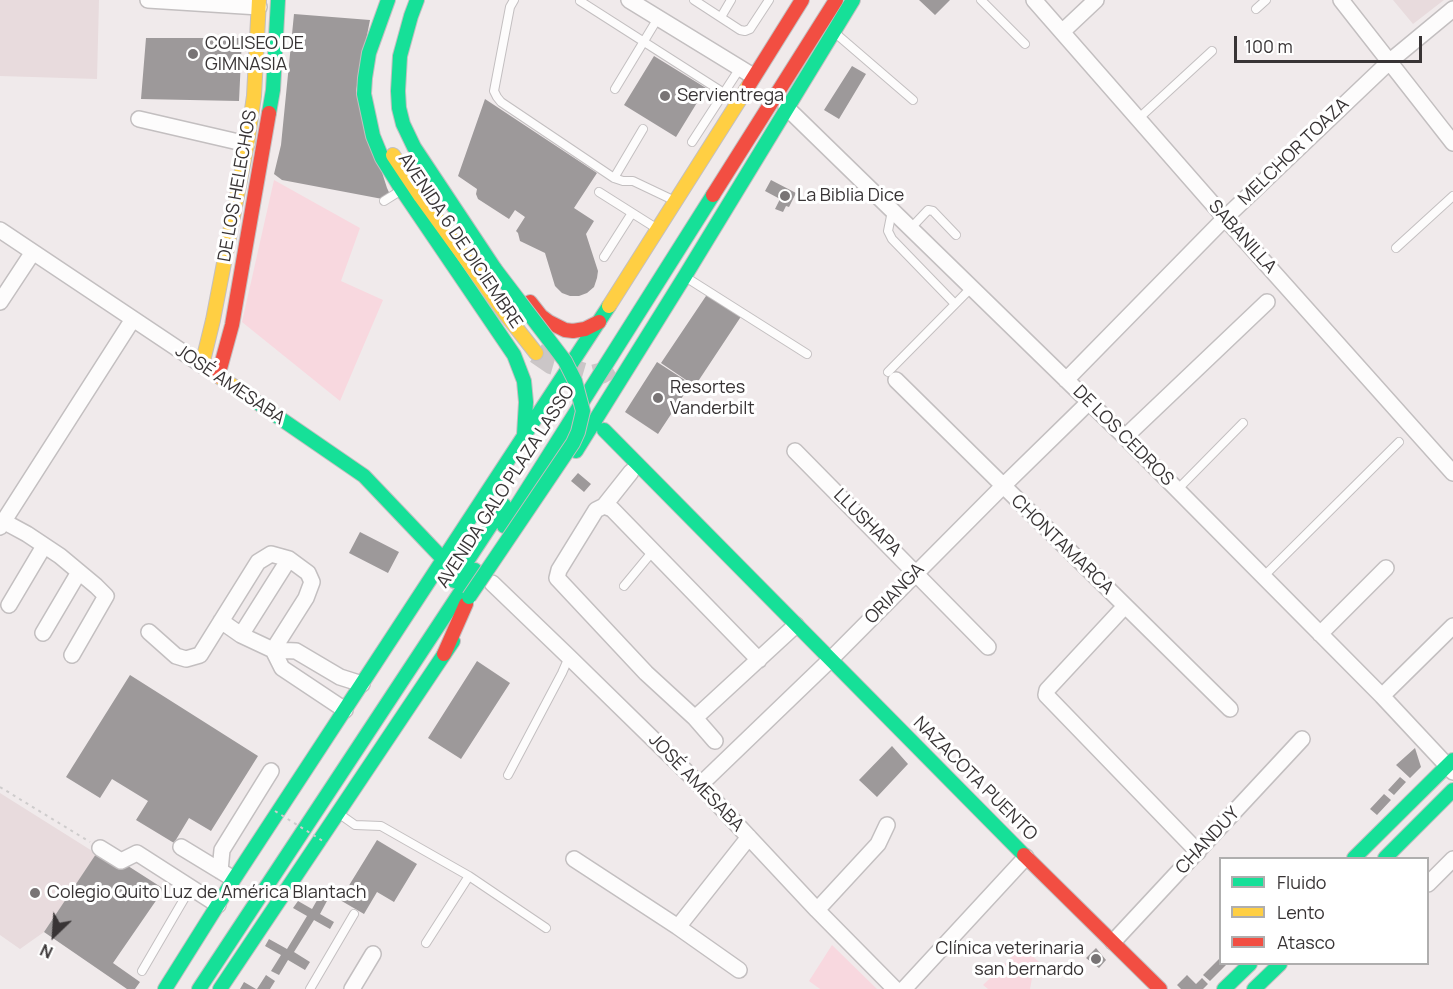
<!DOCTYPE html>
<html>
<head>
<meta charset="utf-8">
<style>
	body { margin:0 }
	#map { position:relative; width:1453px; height:989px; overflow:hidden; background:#f0eaeb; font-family:Manrope,sans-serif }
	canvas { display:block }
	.legend { position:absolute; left:1219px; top:857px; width:210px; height:108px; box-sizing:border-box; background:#fff; border:2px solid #afaeae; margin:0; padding:8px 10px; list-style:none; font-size:18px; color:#383435 }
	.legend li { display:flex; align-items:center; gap:12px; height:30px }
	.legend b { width:30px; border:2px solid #afaeae }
	.north { position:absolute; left:24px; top:905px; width:60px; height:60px; -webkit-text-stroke:4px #fff; paint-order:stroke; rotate:205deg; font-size:16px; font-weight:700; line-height:24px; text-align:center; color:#383435 }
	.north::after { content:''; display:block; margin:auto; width:21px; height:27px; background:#383435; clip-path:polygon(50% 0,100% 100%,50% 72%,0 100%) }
	.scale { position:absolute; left:1234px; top:36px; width:188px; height:27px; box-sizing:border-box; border:3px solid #383435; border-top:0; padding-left:8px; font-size:18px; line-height:21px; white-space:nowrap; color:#383435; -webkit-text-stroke:4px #fff; paint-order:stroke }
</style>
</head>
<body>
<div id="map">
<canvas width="1453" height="989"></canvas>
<ul class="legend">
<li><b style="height:8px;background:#16e098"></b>Fluido</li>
<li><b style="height:8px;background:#ffcf43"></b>Lento</li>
<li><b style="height:8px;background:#f24e42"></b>Atasco</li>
</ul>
<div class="north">N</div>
<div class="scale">100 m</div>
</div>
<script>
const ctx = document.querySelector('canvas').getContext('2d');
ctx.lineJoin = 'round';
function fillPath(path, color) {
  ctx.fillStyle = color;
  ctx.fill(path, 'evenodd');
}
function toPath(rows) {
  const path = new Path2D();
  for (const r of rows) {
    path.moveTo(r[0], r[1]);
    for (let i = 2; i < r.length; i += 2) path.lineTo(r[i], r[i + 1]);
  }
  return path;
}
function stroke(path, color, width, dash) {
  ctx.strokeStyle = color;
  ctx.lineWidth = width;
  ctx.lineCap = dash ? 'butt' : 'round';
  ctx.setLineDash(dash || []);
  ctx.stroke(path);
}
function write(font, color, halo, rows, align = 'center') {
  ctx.font = font + ' Manrope,sans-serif';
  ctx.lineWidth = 6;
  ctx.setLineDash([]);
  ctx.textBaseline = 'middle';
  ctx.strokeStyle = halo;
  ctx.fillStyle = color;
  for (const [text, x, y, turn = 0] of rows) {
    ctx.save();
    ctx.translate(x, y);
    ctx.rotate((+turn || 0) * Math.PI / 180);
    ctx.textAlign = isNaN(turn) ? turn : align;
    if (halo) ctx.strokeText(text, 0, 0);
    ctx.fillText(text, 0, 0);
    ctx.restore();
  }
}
fillPath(toPath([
	[0,0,99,0,97,79,0,76],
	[1393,0,1444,0,1413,24],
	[0,793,97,854,44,932,20,949,0,935]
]), '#e8dbdd');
fillPath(toPath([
	[274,180,360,228,341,281,383,300,340,401,242,322],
	[832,945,877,989,820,989,809,981],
	[1022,947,1048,970,1037,974,1032,978,1030,989,988,989,983,985]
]), '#f8d8df');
fillPath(toPath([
	[919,0,950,0,935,15],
	[294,14,370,20,356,91,387,188,393,201,282,180,274,174,281,145],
	[146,38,242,38,239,101,141,99],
	[654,56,706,88,676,137,624,105],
	[852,66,866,74,839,119,824,110],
	[485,99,597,173,574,208,594,221,586,234,598,271,597,278,594,287,587,293,579,296,570,296,562,293,555,286,545,253,520,241,518,233,516,231,525,217,515,210,509,219,478,199,476,194,477,189,458,176],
	[771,180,796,193,789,207,786,206,783,212,775,209,780,199,765,191],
	[708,293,742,315,695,386,661,363],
	[657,362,691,384,658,434,625,412],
	[578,473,591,484,584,492,571,481],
	[360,532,399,552,388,573,349,553],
	[477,661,510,683,461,759,428,738],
	[130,675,258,756,211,831,189,818,174,843,136,820,148,801,112,779,100,798,66,777],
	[892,746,908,764,877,797,859,780],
	[1415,748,1421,767,1410,778,1396,765],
	[1400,777,1406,782,1394,795,1388,790],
	[1384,794,1391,800,1377,815,1370,809],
	[377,840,417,864,394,902,377,892,364,914,340,900],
	[100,848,164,889,113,963,140,982,135,989,127,989,44,932],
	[320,895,328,899,320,914,334,922,330,929,314,920,294,952,310,962,305,970,288,960,279,975,271,971,281,955,265,946,269,939,287,949,307,916,293,908,298,901,312,909],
	[1096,948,1106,960,1099,968,1086,958],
	[1220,958,1220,964,1227,964,1210,981,1203,975],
	[266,975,275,981,270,989,257,989],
	[1187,975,1196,984,1202,978,1208,984,1203,989,1181,989,1177,985],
	[244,982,256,989,240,989]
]), '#9d999a');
stroke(toPath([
	[536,353,552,364,586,374,594,375,602,373,612,367]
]), '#cbc6c7', 21, [21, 10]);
const lane = toPath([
	[514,0,510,7,494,91,497,97,501,102,614,178,623,181,633,181,673,200],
	[694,0,740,30,745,31,750,29,769,0],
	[981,0,1025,44],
	[580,1,724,93],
	[1256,9,1266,0],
	[721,17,731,0],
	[834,32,913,100],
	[615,89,658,18],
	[1138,119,1212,51],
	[692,142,740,68],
	[614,178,643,129],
	[599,192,656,228],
	[384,201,400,191],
	[892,211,888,231,892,239,955,304],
	[910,229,928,210,933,211,956,235],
	[1396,248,1453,196],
	[604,257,632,213],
	[687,278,807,354],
	[888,372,971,288],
	[1177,490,1243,423],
	[1263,577,1399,442],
	[624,586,653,551],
	[508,775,562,673,569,657],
	[338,813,355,825,381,826,469,876,546,928],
	[426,943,469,876],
	[142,971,191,887],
	[310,989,354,914]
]);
const street = toPath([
	[148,0,259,7],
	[629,0,753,76],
	[1034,0,1225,218,1453,473],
	[1341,0,1453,143],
	[1062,32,1096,0],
	[786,107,1125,437,1382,696,1453,772],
	[139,119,247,144],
	[0,230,202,365],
	[0,302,33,252],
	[896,380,1230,709],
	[1066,380,1225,218,1389,62,1453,9],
	[1125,437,1267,302],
	[795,451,988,647],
	[631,472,604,506,596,510,559,570,557,578,646,673,695,718],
	[604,506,612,509,759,660],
	[3,521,27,534,60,556,96,586,106,596,72,655],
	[0,527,133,319],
	[492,583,569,657,700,785,817,910,895,989],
	[9,605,44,546],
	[1125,606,1047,690,1046,695,1198,852],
	[221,621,241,635,273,650,296,651,340,677,362,684],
	[149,632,176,656,186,659,200,655,258,562,271,554,289,559,308,573,312,582,306,598,273,650],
	[43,633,79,572],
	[1320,634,1386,568],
	[241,635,289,559],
	[273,650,282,668,345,710],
	[1382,696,1453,626],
	[715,741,695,718,796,625],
	[700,785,831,659,1003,486,1089,402],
	[181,847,227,875],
	[100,848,121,861,137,853,218,905],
	[574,859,678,927,739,970],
	[220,871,222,850,271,771],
	[1428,884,1453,859],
	[817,910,878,844,887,825],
	[678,927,749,837],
	[1113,942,1302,739],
	[352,989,373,954],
	[904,989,1026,857]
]);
const fast = toPath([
	[388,0,369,53,365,78,364,94,373,136,382,158,402,190,514,355,524,381,526,402,524,435],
	[417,0,411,16,400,56,398,91,399,108,403,124,414,147,495,269],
	[269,113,273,90,278,0],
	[236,388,364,476,444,560],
	[604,430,1024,855],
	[576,451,685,276,853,0],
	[504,526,713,195],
	[454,581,504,505],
	[1354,858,1453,760],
	[1385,858,1453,790],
	[165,989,234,879,609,306],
	[199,989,475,570],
	[220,989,453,641],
	[1224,989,1250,964],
	[1254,989,1280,964]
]);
const slow = toPath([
	[393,155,421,197,507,316,536,353],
	[609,306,749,85],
	[236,388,202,365,213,320,247,144,254,96,259,0]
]);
const jam = toPath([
	[749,85,802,0],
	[713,195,836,0],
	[530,302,541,316,549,322,565,330,573,331,585,329,599,322],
	[218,376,232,325,269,113],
	[444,654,466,604],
	[1024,855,1160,989]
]);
stroke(lane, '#c3bfc0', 10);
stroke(street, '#c3bfc0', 18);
stroke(fast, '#c3bfc0', 16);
stroke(slow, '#c3bfc0', 16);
stroke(jam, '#c3bfc0', 16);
stroke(toPath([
	[0,787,90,842]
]), '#cecccc', 2, [3, 4.5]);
stroke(lane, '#fdfcfc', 8);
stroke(street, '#fdfcfc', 15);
stroke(fast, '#16e098', 14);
stroke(slow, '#ffcf43', 14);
stroke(jam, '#f24e42', 14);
const fastBridge = toPath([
	[469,597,573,443,578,432,583,411,575,381,565,361,495,269]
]);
stroke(fastBridge, '#c3bfc0', 16, []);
stroke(toPath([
	[275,811,326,843]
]), '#cecccc', 2, [3, 4.5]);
stroke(fastBridge, '#16e098', 14);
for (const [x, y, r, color] of [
	[193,54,6,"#787475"],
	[665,96,6,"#787475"],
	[785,196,6,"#787475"],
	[658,398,6,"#787475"],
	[35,893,6,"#787475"],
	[1096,959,6,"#787475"]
]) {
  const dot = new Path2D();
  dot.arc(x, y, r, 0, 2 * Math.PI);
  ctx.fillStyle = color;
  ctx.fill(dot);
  stroke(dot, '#fff', 2);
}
write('18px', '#383435', '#fff', [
	["COLISEO DE",205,44],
	["GIMNASIA",205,65],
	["Servientrega",677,96],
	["La Biblia Dice",797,196],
	["Resortes",670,388],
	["Vanderbilt",670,409],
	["Colegio Quito Luz de América Blantach",47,893],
	["Clínica veterinaria",1084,949,"right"],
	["san bernardo",1084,970,"right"]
], 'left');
write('18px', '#383435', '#fff', [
	["MELCHOR TOAZA",1294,152,-44],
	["DE LOS HELECHOS",238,186,-80],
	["SABANILLA",1242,237,48],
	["AVENIDA 6 DE DICIEMBRE",460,241,56],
	["JOSÉ AMESABA",230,385,34],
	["DE LOS CEDROS",1123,436,45],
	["AVENIDA GALO PLAZA LASSO",506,487,-57],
	["LLUSHAPA",867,523,45],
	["CHONTAMARCA",1062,545,44],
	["ORIANGA",895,594,-46],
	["NAZACOTA PUENTO",975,779,45],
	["JOSÉ AMESABA",696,783,46],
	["CHANDUY",1208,841,-47]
]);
</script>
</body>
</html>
